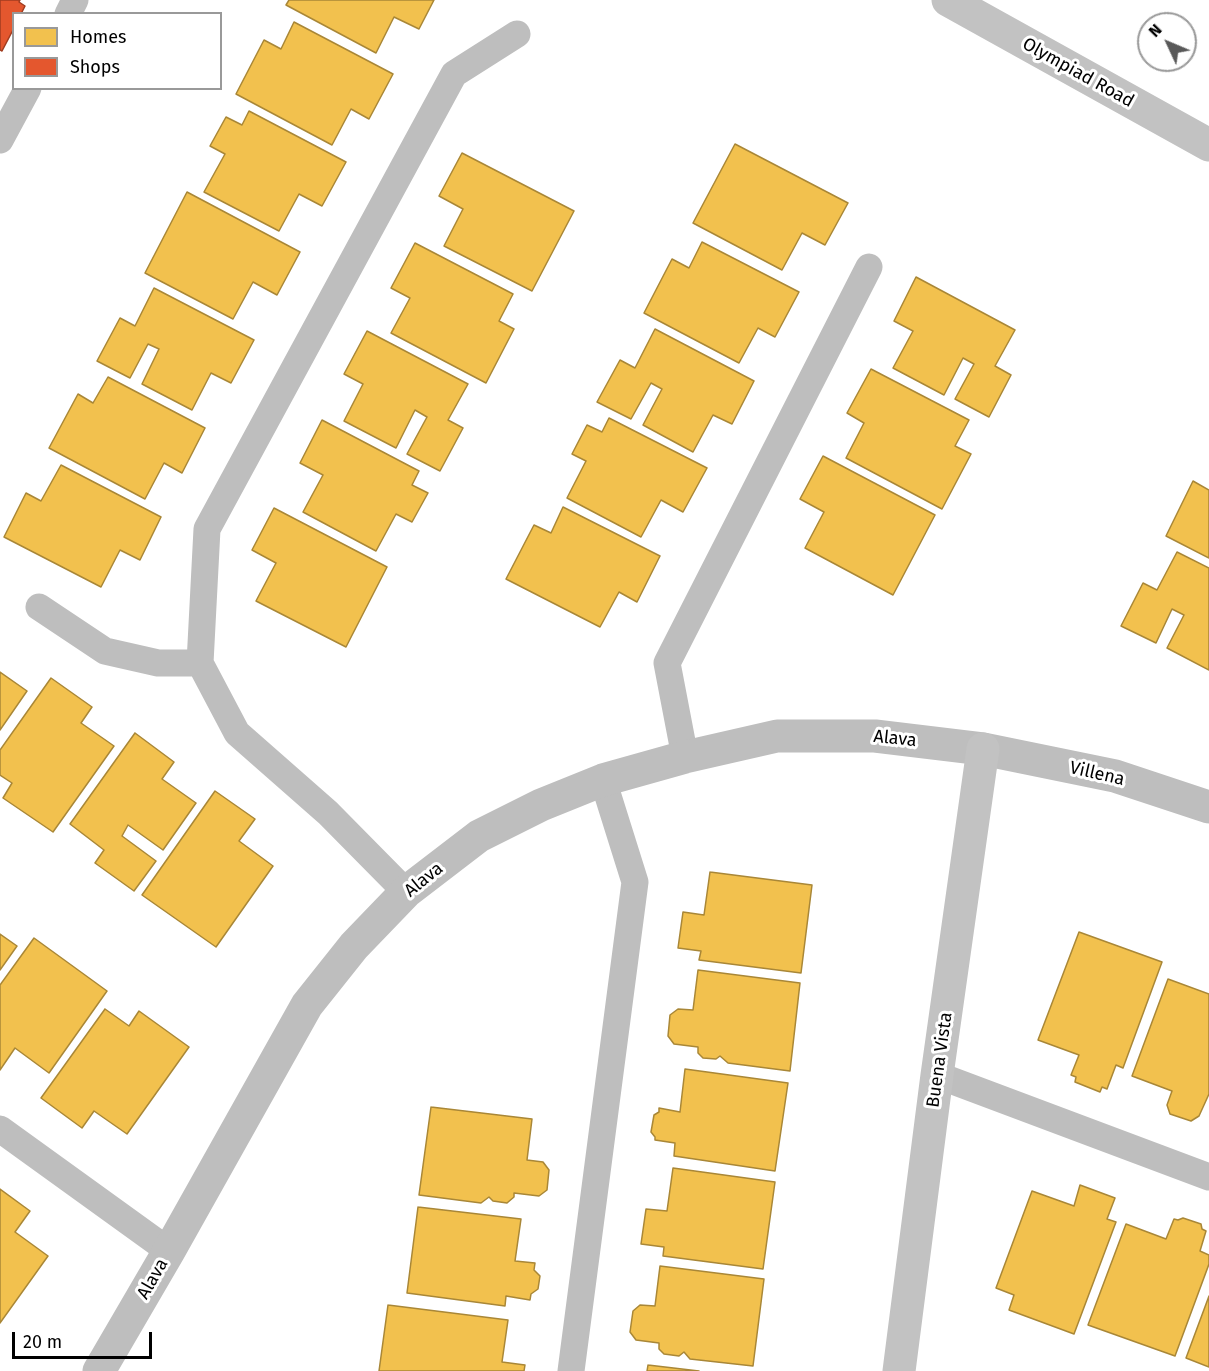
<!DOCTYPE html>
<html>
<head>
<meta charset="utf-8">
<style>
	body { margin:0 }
	#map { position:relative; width:1209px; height:1371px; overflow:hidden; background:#fff; font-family:"Fira Sans",sans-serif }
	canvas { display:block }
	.legend { position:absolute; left:12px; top:12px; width:210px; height:78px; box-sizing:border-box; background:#fff; border:2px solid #999; margin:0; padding:8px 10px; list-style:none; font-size:18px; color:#000 }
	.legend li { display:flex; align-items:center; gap:12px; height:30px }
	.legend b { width:30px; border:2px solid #999 }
	.north { position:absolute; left:1137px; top:12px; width:60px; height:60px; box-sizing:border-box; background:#fff; border:2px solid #999; border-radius:50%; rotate:314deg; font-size:16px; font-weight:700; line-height:24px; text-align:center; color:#000 }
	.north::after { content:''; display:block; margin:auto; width:21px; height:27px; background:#595959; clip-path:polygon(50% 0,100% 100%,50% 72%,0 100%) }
	.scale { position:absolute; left:12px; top:1332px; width:140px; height:27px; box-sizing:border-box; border:3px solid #000; border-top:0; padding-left:8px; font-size:18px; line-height:21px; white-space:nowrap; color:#000; -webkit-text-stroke:4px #fff; paint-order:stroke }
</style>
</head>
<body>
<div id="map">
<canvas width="1209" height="1371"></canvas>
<ul class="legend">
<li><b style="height:16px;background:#f2c14e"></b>Homes</li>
<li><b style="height:16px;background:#e4572e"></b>Shops</li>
</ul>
<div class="north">N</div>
<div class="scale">20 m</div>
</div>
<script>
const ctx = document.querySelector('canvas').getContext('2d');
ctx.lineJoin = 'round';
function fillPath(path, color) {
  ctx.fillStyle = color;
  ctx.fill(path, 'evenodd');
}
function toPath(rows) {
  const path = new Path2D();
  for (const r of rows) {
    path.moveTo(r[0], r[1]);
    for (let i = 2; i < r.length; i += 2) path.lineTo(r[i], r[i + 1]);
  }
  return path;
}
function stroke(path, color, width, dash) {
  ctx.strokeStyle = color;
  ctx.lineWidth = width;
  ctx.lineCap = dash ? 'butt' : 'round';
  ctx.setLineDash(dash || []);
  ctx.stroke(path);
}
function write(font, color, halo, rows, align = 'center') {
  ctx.font = font + ' "Fira Sans",sans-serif';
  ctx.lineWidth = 6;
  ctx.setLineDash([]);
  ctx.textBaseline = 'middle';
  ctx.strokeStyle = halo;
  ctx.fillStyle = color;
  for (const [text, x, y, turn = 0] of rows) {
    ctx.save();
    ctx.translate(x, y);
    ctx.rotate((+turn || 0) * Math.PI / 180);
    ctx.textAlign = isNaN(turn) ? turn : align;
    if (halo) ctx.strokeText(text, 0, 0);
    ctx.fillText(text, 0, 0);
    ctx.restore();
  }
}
const homes = toPath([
	[289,0,434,0,419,29,394,17,376,53,286,5,289,0],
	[294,22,393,74,369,119,351,109,332,145,236,94,264,40,281,49,294,22],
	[249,111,346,162,322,206,299,194,279,231,204,192,225,154,210,146,226,117,242,125,249,111],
	[735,144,848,203,825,245,802,233,782,270,693,223,735,144],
	[462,153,574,211,532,291,444,246,463,209,439,196,462,153],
	[187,192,300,252,277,295,253,282,233,319,145,273,187,192],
	[702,242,799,292,775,337,758,328,739,363,644,313,672,259,689,268,702,242],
	[415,243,513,294,499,321,514,329,486,383,391,333,410,298,391,288,415,243],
	[916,277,1015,330,995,366,1011,375,989,417,955,399,974,364,963,358,944,395,893,368,913,331,894,321,916,277],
	[154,288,254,340,231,383,211,373,192,410,142,384,159,349,148,344,130,378,97,361,120,318,135,326,154,288],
	[655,329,754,381,732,424,713,415,693,452,643,425,662,389,651,383,631,419,597,402,620,360,635,368,655,329],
	[367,331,468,384,448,420,463,428,440,471,407,454,427,417,415,410,396,448,344,421,363,384,344,374,367,331],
	[871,369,969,420,955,446,971,454,942,509,846,458,864,423,847,413,871,369],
	[108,377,205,428,182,473,164,463,145,499,49,448,78,394,93,403,108,377],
	[609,418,707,468,683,512,661,500,641,537,567,498,586,461,572,454,587,425,602,432,609,418],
	[322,420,419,471,412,485,428,493,412,522,396,514,376,551,303,512,323,475,300,463,322,420],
	[823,456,935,515,893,595,805,548,824,512,800,499,823,456],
	[61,465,161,517,140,560,120,550,101,587,4,537,26,493,41,501,61,465],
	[1193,481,1209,490,1209,558,1166,536,1193,481],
	[563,507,660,556,637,602,619,592,600,627,506,579,534,525,551,533,563,507],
	[274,508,387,567,346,647,256,601,276,563,252,550,274,508],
	[1177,552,1209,568,1209,670,1167,648,1184,615,1172,609,1156,643,1121,626,1143,583,1157,590,1177,552],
	[0,672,27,691,0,730,0,672],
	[51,678,92,707,81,723,114,746,53,832,3,798,12,783,0,775,0,750,51,678],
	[135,733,174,762,162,779,196,803,163,850,128,825,122,836,156,861,134,891,95,863,104,850,70,824,135,733],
	[215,791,255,819,239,841,273,866,216,947,142,895,215,791],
	[710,872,812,885,801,973,699,960,701,951,678,948,683,912,704,915,710,872],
	[1079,932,1162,962,1123,1068,1116,1065,1107,1089,1102,1087,1100,1092,1075,1082,1076,1077,1071,1075,1079,1055,1038,1040,1079,932],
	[0,934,17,946,0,970,0,934],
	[34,938,107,991,49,1073,15,1048,0,1070,0,985,34,938],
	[698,970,800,983,790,1071,728,1063,720,1056,716,1059,703,1058,698,1053,698,1047,674,1044,668,1036,670,1015,678,1009,693,1010,698,970],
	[1168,979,1209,994,1209,1094,1199,1116,1191,1121,1170,1114,1167,1105,1172,1091,1132,1076,1168,979],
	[105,1009,129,1026,139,1011,189,1047,127,1134,94,1111,82,1128,41,1098,105,1009],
	[685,1069,788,1083,775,1171,674,1156,675,1143,655,1140,655,1137,651,1132,654,1115,659,1112,659,1108,680,1112,685,1069],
	[431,1107,532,1119,527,1160,543,1162,549,1170,547,1190,539,1196,514,1193,514,1197,507,1203,493,1201,489,1197,481,1203,419,1195,431,1107],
	[673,1168,775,1182,763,1269,663,1256,664,1247,641,1244,646,1209,667,1211,673,1168],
	[1080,1185,1115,1198,1107,1219,1116,1222,1074,1334,1009,1310,1014,1295,996,1288,1032,1191,1074,1206,1080,1185],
	[0,1189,30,1211,15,1232,48,1256,0,1323,0,1189],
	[418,1207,521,1219,515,1261,535,1263,534,1270,540,1276,538,1289,531,1294,530,1300,506,1296,505,1306,407,1293,418,1207],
	[1183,1218,1201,1224,1202,1229,1206,1231,1200,1251,1209,1255,1209,1264,1175,1356,1088,1325,1126,1224,1166,1239,1174,1219,1178,1220,1183,1218],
	[660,1266,764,1279,753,1366,690,1359,684,1352,679,1356,664,1354,659,1349,659,1343,636,1340,630,1332,633,1311,640,1305,655,1306,660,1266],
	[1209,1296,1209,1367,1186,1358,1209,1296],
	[388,1305,508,1320,502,1362,525,1365,524,1371,379,1371,388,1305],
	[648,1365,699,1371,647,1371,648,1365]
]);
fillPath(homes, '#f2c14e');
stroke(homes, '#a98737', 1.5);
const shops = toPath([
	[0,0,20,0,19,2,25,6,21,14,14,14,14,28,2,51,0,50,0,0]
]);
fillPath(shops, '#e4572e');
stroke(shops, '#a03d20', 1.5);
stroke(toPath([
	[68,14,75,0],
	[0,140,28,88],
	[39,607,105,651,158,663,200,663,237,733,328,813,406,892],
	[200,663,207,529,454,74,517,34],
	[685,757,667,663,869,267],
	[937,1075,1209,1177],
	[0,1129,169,1251],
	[571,1371,635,882,603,780]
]), '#bebebe', 27);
stroke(toPath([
	[99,1371,169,1251,307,1005,354,946,406,892,479,836,541,805,603,780,685,757,777,736,875,736,983,749,1115,776,1209,807]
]), '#bebebe', 33);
stroke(toPath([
	[948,0,1209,145],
	[899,1371,937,1075,983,749]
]), '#c2c2c2', 33);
write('18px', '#000', '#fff', [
	["Olympiad Road",1078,73,29],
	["Alava",895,739,6],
	["Villena",1097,774,13],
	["Alava",424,880,-39],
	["Buena Vista",940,1060,-82],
	["Alava",153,1279,-60]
]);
</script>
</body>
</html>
